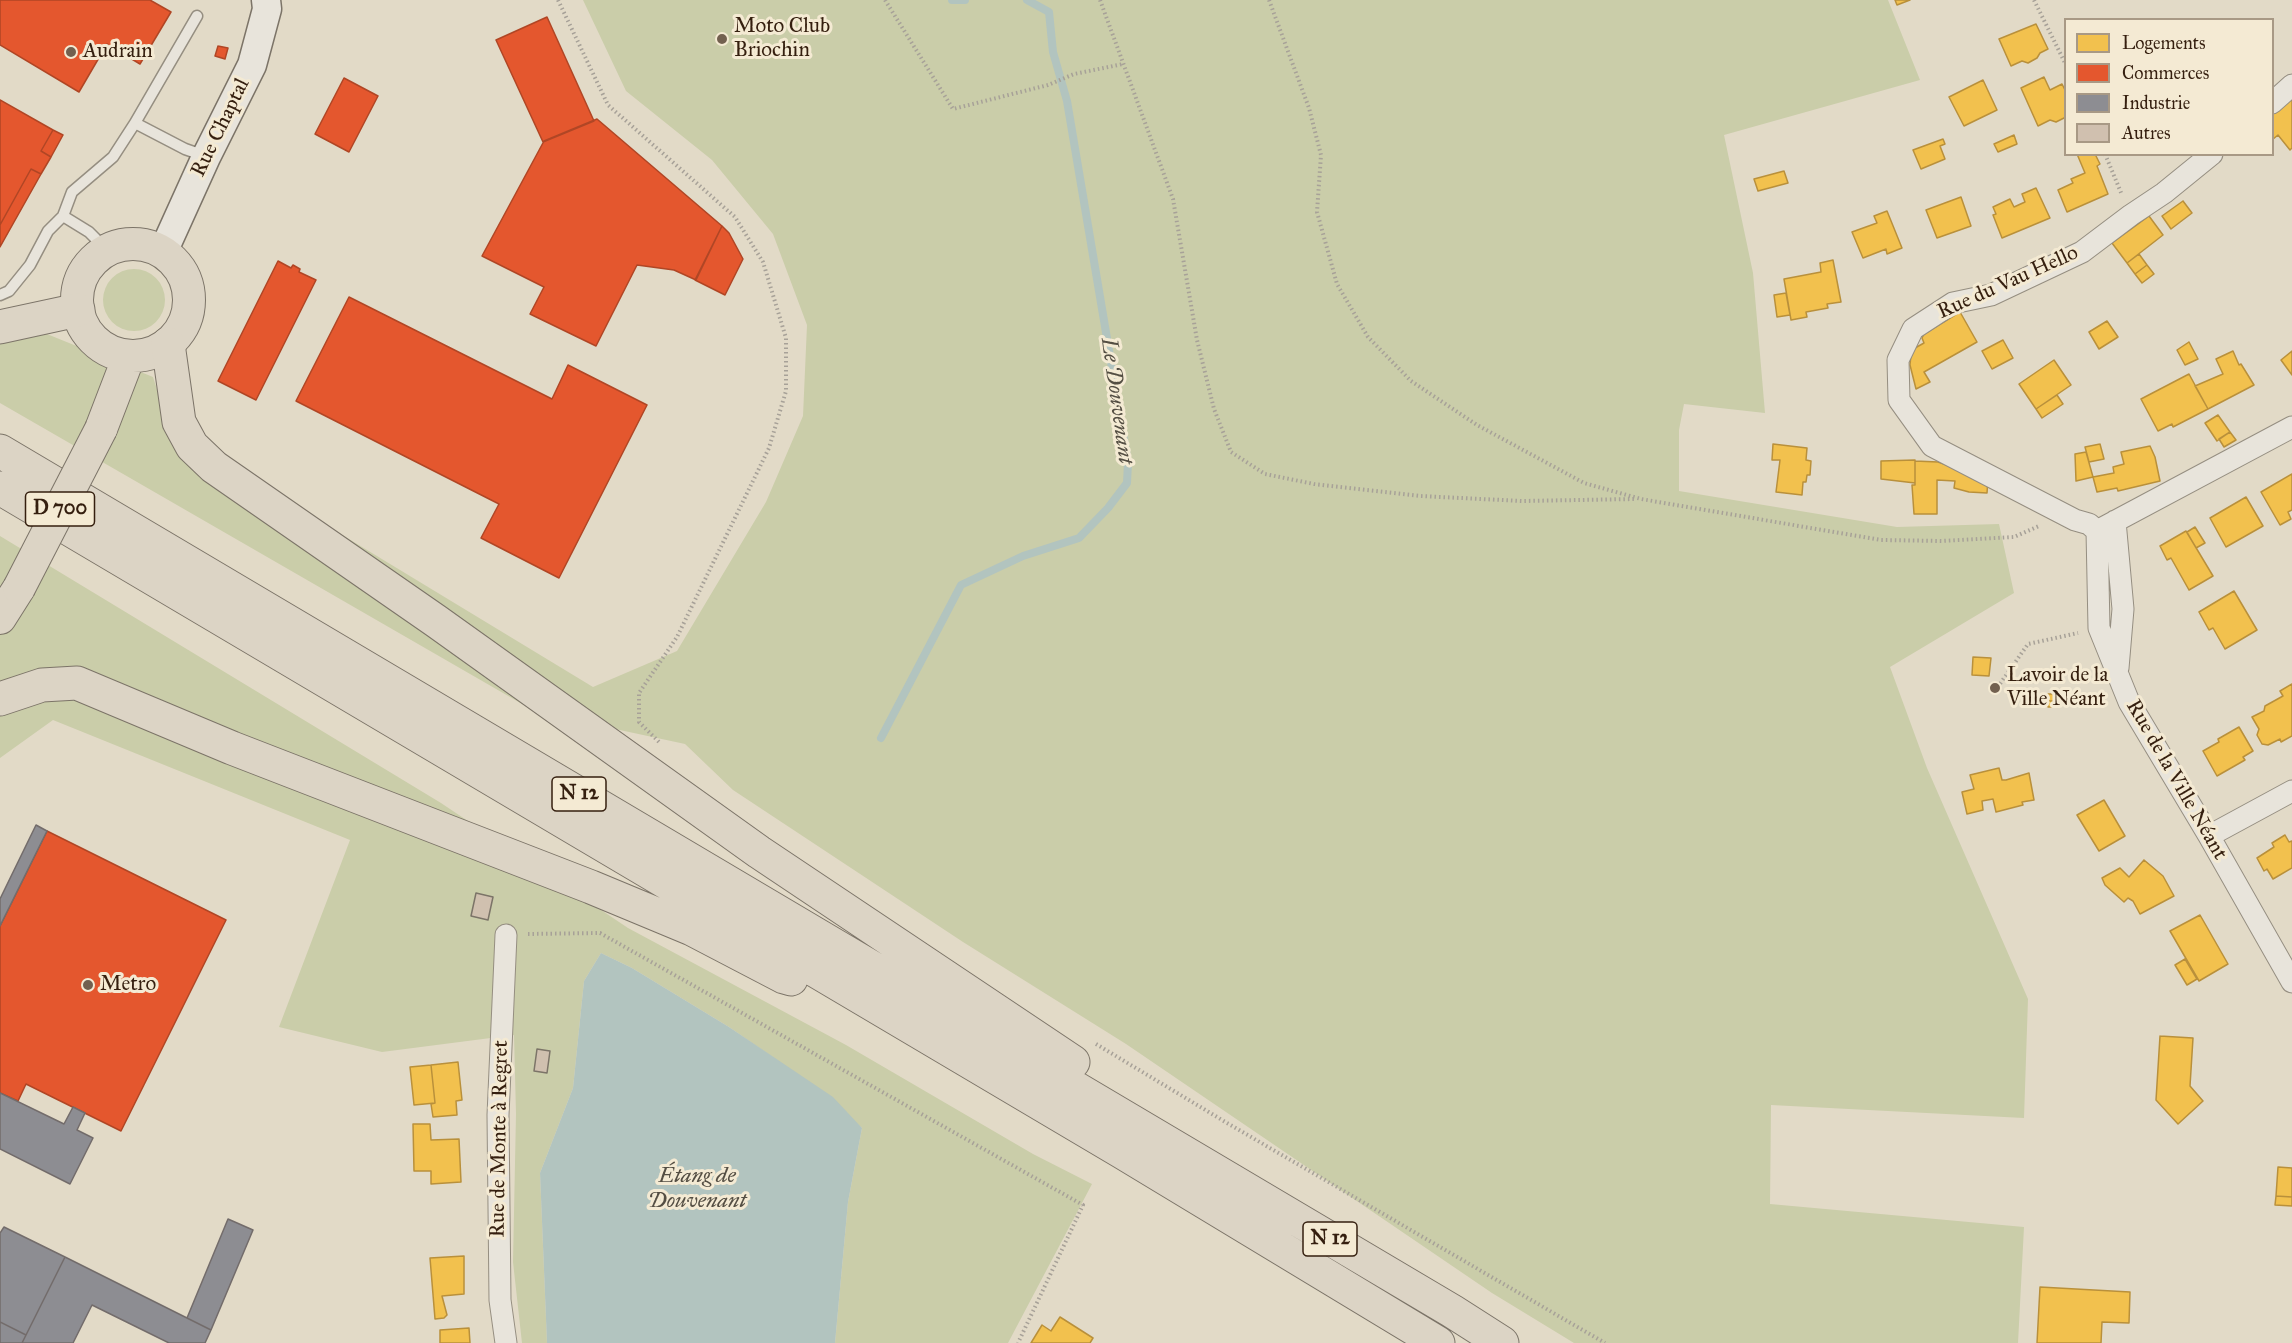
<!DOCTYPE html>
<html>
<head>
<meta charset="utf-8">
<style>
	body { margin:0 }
	#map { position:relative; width:2292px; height:1343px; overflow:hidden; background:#e2dac7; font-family:"IM FELL Great Primer",serif }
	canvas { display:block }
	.legend { position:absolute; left:2064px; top:18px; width:210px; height:138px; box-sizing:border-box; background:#f4ead3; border:2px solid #a89985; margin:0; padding:8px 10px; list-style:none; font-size:18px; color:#351f0f }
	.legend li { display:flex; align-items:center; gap:12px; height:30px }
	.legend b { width:30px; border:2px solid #a89985 }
</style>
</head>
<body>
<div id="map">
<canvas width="2292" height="1343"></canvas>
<ul class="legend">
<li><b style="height:16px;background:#f2c14e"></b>Logements</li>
<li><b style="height:16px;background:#e4572e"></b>Commerces</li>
<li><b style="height:16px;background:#8d8d92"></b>Industrie</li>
<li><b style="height:16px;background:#d0c0af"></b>Autres</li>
</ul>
</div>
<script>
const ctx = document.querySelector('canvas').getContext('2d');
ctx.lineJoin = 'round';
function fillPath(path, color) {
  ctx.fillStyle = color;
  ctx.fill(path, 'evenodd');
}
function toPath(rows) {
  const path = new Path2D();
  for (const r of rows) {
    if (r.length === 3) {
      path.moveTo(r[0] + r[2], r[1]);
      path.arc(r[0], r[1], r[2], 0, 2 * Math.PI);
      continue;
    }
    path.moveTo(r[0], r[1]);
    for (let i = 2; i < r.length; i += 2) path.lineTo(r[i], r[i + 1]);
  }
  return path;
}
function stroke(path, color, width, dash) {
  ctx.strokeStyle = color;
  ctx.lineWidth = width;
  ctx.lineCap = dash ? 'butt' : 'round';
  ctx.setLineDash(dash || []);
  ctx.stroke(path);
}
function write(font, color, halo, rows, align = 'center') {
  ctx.font = font + ' "IM FELL Great Primer",serif';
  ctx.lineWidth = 6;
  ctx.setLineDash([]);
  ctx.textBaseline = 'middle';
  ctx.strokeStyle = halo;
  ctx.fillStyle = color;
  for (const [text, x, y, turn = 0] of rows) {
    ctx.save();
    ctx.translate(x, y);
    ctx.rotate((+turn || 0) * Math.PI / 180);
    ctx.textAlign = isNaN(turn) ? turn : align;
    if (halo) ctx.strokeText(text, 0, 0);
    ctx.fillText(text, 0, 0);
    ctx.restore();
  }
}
fillPath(toPath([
	[583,0,1888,0,1920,80,1724,135,1753,273,1765,413,1684,404,1679,430,1679,491,1897,527,1999,524,2014,593,1890,667,1927,768,2028,999,2024,1118,1771,1105,1770,1204,2024,1227,2018,1343,1574,1343,1492,1293,1126,1044,963,942,733,790,685,744,536,712,0,403,0,315,153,377,175,445,273,493,593,687,677,651,766,502,803,416,807,325,773,234,712,160,626,91],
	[134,300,31],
	[0,536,441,803,628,928,846,1045,1033,1154,1092,1184,1008,1343,835,1343,848,1202,862,1128,771,1056,729,1027,632,968,601,953,584,981,573,1088,540,1173,547,1343,522,1343,513,1262,516,1114,514,1035,382,1052,279,1027,350,840,53,720,0,758]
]), '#cacda9');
fillPath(toPath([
	[601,953,632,968,729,1027,833,1097,862,1128,848,1202,835,1343,547,1343,540,1173,573,1088,584,981]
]), '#b2c4bf');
const homes = toPath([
	[1895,0,1910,0,1897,5,1895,0],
	[2036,24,2048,49,2040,53,2037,58,2028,63,2022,61,2011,66,1999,39,2036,24],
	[2044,77,2050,90,2062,84,2066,92,2066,117,2056,122,2050,120,2038,126,2021,88,2044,77],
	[1983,80,1997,110,1964,126,1949,97,1983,80],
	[2292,96,2292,148,2290,150,2278,135,2272,140,2272,112,2292,96],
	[2014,135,2017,144,1998,152,1994,144,2014,135],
	[1943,139,1945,144,1940,146,1945,159,1921,169,1913,150,1943,139],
	[2077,154,2095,154,2100,164,2097,166,2108,194,2067,212,2058,190,2073,183,2071,179,2085,173,2077,154],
	[1784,171,1788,183,1758,191,1754,179,1784,171],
	[2036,188,2050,218,2002,238,1993,215,1996,214,1993,207,2010,199,2014,207,2025,202,2022,194,2036,188],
	[1961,197,1971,226,1937,238,1926,210,1961,197],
	[2183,201,2192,213,2171,229,2162,216,2183,201],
	[1887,211,1902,248,1887,254,1886,249,1863,258,1852,232,1877,223,1874,216,1887,211],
	[2149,216,2163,235,2127,263,2112,243,2149,216],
	[2139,254,2147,265,2135,274,2127,263,2139,254],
	[1833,260,1841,302,1827,304,1828,308,1806,312,1807,317,1791,320,1784,279,1821,272,1820,263,1833,260],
	[2147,265,2154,274,2142,283,2135,274,2147,265],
	[1786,293,1790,315,1777,317,1774,295,1786,293],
	[1960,312,1977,342,1924,372,1930,382,1916,389,1910,365,1911,354,1915,348,1924,343,1922,338,1924,334,1960,312],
	[2107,321,2118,337,2099,349,2089,332,2107,321],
	[2003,340,2013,358,1992,369,1982,351,2003,340],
	[2189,342,2198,359,2185,365,2177,350,2189,342],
	[2233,351,2239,365,2241,364,2254,385,2208,409,2195,386,2223,374,2216,359,2233,351],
	[2292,351,2292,375,2281,360,2292,351],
	[2054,360,2071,385,2036,409,2019,384,2054,360],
	[2189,374,2208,409,2173,427,2172,424,2158,431,2141,399,2189,374],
	[2057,395,2063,404,2042,418,2036,409,2057,395],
	[2218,415,2230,432,2217,441,2205,423,2218,415],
	[2230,432,2236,440,2224,447,2219,439,2230,432],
	[1773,444,1807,448,1806,460,1811,461,1810,475,1807,475,1806,482,1803,482,1802,495,1776,492,1780,460,1772,460,1773,444],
	[2100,444,2104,459,2089,462,2085,447,2100,444],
	[2150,446,2155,457,2160,481,2118,491,2117,488,2097,492,2093,477,2114,473,2113,467,2124,464,2121,452,2150,446],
	[2086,452,2093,477,2076,481,2075,454,2086,452],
	[1915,460,1915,483,1881,479,1881,461,1915,460],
	[1915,461,1938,462,1988,479,1987,493,1969,492,1954,488,1955,481,1937,480,1937,514,1914,514,1912,485,1915,485,1915,461],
	[2292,474,2292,510,2288,512,2291,519,2280,525,2261,492,2292,474],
	[2246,497,2263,526,2226,547,2210,518,2246,497],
	[2195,527,2205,543,2196,548,2187,532,2195,527],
	[2186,531,2213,576,2189,590,2171,558,2167,560,2160,546,2186,531],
	[2234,591,2257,630,2225,649,2213,628,2209,630,2199,612,2234,591],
	[1973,657,1991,658,1989,676,1972,675,1973,657],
	[2292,684,2292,736,2281,742,2280,739,2268,745,2262,744,2257,735,2259,729,2252,717,2264,711,2265,706,2283,696,2280,691,2292,684],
	[2047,694,2056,694,2056,701,2047,701,2047,694],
	[2047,701,2056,701,2057,707,2048,707,2047,701],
	[2239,727,2253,751,2243,757,2245,760,2217,776,2203,751,2219,742,2218,739,2239,727],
	[1999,768,2002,780,2006,780,2029,773,2034,800,2022,802,2023,805,1996,812,1993,799,1982,801,1983,810,1967,814,1962,792,1974,789,1970,775,1999,768],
	[2104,800,2125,836,2099,851,2077,815,2104,800],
	[2285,835,2289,842,2292,841,2292,868,2273,879,2267,869,2264,871,2257,858,2274,847,2272,843,2285,835],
	[2144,860,2163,876,2174,896,2140,914,2133,901,2128,898,2124,902,2105,885,2102,878,2120,868,2129,877,2144,860],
	[2200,915,2228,964,2199,981,2170,931,2200,915],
	[2185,959,2197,979,2187,985,2175,965,2185,959],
	[2160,1036,2193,1038,2190,1086,2203,1101,2178,1124,2156,1100,2160,1036],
	[458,1062,462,1100,456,1101,457,1115,433,1117,431,1104,435,1103,431,1065,458,1062],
	[431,1065,435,1103,414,1105,410,1067,431,1065],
	[413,1124,430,1124,431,1140,459,1139,461,1182,431,1184,431,1171,414,1171,413,1124],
	[2278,1167,2292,1168,2292,1197,2276,1196,2278,1167],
	[2276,1196,2292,1197,2292,1206,2275,1205,2276,1196],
	[464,1256,464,1294,442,1296,447,1315,444,1318,435,1319,430,1258,464,1256],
	[2040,1287,2130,1292,2129,1323,2102,1322,2101,1343,2037,1343,2040,1287],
	[1060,1317,1093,1338,1090,1343,1031,1343,1042,1325,1051,1331,1060,1317],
	[469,1328,470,1343,440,1343,440,1330,469,1328]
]);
fillPath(homes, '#f2c14e');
stroke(homes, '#b9903b', 1.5);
const shops = toPath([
	[0,0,150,0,171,12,140,64,107,44,79,92,0,45,0,0],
	[547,17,594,121,543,142,496,40,547,17],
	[218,46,228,48,225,59,215,56,218,46],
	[344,78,378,96,349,152,315,134,344,78],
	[0,100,53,130,41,151,51,157,41,174,31,169,0,225,0,100],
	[597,119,722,226,696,280,674,270,637,265,596,346,530,314,544,287,482,256,544,141,597,119],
	[53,130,63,135,51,157,41,151,53,130],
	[31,169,41,174,0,247,0,225,31,169],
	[722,226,729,233,743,259,725,295,695,280,722,226],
	[278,261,291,268,293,265,300,269,299,272,316,280,256,400,218,381,278,261],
	[349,297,552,399,568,365,647,405,559,578,481,538,499,504,296,401,349,297],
	[47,831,226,920,121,1131,26,1084,18,1101,0,1093,0,926,47,831]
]);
fillPath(shops, '#e4572e');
stroke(shops, '#b04625', 1.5);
const industry = toPath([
	[36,825,47,831,0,926,0,899,36,825],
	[0,1093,64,1124,73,1107,85,1113,77,1130,93,1138,70,1184,0,1149,0,1093],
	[228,1219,253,1230,211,1330,187,1318,228,1219],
	[4,1227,65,1257,26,1335,0,1322,0,1233,4,1227],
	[65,1257,211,1330,205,1343,169,1343,92,1305,73,1343,22,1343,65,1257],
	[0,1322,26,1335,22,1343,0,1343,0,1322]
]);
fillPath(industry, '#8d8d92');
stroke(industry, '#736c6b', 1.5);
stroke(toPath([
	[952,0,965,0],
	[881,738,961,585,1023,556,1079,538,1108,508,1127,483,1128,463,1067,101,1053,52,1049,12,1027,0]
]), '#b2c4bf', 8);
const building = toPath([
	[476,893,493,897,488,920,471,916,476,893],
	[537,1049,550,1051,547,1073,534,1071,537,1049]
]);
fillPath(building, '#d0c0af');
stroke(building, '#7c7468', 1.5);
const lane = toPath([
	[197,16,135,123,185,149,205,156],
	[63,216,72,192,113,157,135,123],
	[0,295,9,291,30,265,48,231,63,216,89,232,107,250]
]);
const street = toPath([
	[2272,103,2292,85],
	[2115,521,2123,609,2118,668],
	[2097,531,2089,524,2075,520,1932,446,1899,400,1898,360,1913,329,1953,303,1991,295,2082,252,2131,215,2164,193,2212,154],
	[2097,531,2099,628,2129,702,2209,836,2292,982],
	[2097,531,2292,427],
	[2209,836,2292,791],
	[506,935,498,1115,500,1300,506,1343]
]);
const secondary = toPath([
	[163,252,206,157,252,65,267,9,266,0]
]);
const primary = toPath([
	[133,300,56],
	[101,429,129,356],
	[0,618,19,588]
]);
const highway = toPath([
	[0,327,78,310],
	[168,344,179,422,192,446,214,467,436,621,759,852,1073,1062],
	[0,451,1452,1311,1502,1343],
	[0,488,1122,1152,1438,1343],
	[0,699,42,685,77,683,232,748,591,887,692,929,784,977,791,979]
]);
stroke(lane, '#958e81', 13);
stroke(street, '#958e81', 23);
stroke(secondary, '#7c7468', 31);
stroke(primary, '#7c7468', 34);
stroke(highway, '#7c7468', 35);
stroke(toPath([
	[558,0,608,105,735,217,763,262,786,338,786,391,769,448,677,637,639,693,639,722,659,742],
	[885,0,953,109,1048,85,1074,74,1123,64],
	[1100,0,1173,199,1197,340,1214,409,1231,452,1265,474,1314,484,1420,496,1522,501,1635,499],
	[1269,0,1309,108,1321,155,1317,212,1337,284,1368,337,1411,381,1477,425,1584,483,1641,499,1881,540,1942,541,2014,537,2039,526],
	[2034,0,2066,65],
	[2105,154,2122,195],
	[1995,691,2028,644,2078,633],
	[528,934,600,933,1083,1205,1018,1343],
	[1096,1044,1227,1123,1605,1343]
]), '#a7a198', 4, [1.5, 3]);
stroke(lane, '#e8e4db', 10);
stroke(street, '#e8e4db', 21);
stroke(secondary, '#e8e4db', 28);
stroke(primary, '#dcd4c5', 32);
stroke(highway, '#dcd4c5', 33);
const primaryBridge = toPath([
	[19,588,101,429]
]);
stroke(primaryBridge, '#7c7468', 34, []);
stroke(primaryBridge, '#dcd4c5', 32);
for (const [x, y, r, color] of [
	[722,39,6,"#72604f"],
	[71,52,6,"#72604f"],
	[1995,688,6,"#72604f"],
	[88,985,6,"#72604f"]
]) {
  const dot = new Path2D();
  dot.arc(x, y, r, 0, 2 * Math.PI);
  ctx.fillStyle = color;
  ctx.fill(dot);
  stroke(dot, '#f4ead3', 2);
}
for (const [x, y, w] of [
	[60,509,69],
	[579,794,54],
	[1330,1239,54]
]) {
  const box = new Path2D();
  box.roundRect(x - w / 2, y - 17, w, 34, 4.5);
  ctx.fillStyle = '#f4ead3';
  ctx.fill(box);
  stroke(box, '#351f0f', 1.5);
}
write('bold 20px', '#351f0f', null, [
	["D 700",60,509],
	["N 12",579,794],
	["N 12",1330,1239]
]);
write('21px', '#351f0f', '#f4ead3', [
	["Moto Club",734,27],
	["Briochin",734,51],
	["Audrain",83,52],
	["Lavoir de la",2007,676],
	["Ville Néant",2007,700],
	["Metro",100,985]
], 'left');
write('21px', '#351f0f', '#f4ead3', [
	["Rue Chaptal",221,128,-64],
	["Rue du Vau Hello",2008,283,-24],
	["Rue de la Ville Néant",2176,780,60],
	["Rue de Monte à Regret",500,1139,-89]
]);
write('italic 22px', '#544e43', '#f4ead3', [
	["Le Douvenant",1116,401,82],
	["Étang de",697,1177],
	["Douvenant",697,1202]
]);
</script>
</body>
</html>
